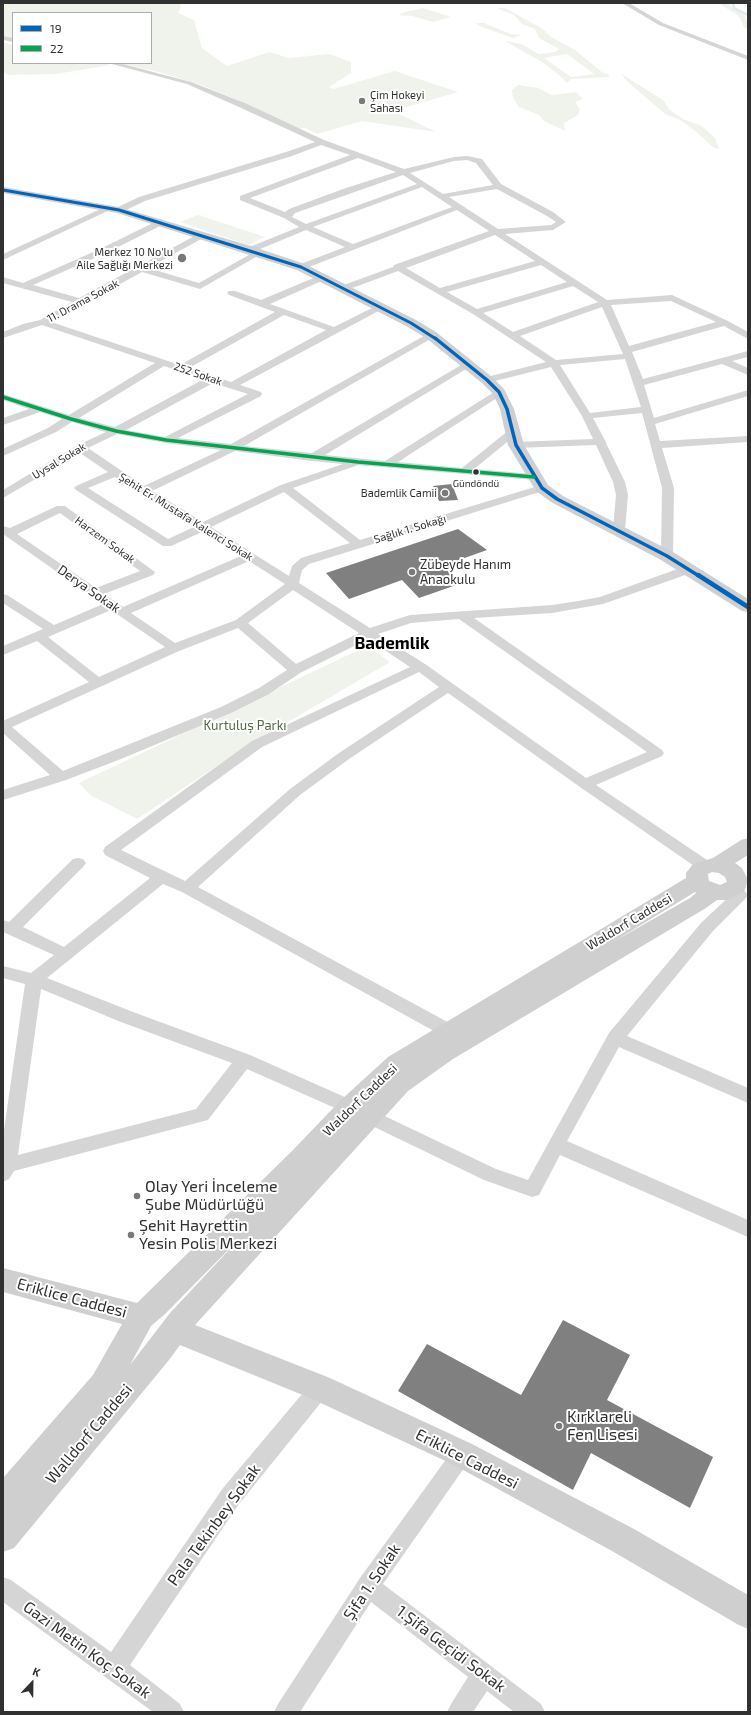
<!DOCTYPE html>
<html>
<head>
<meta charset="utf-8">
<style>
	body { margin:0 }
	#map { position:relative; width:751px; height:1715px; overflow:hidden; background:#fff; font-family:"Exo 2",sans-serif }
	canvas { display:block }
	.frame { position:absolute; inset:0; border:4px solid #313131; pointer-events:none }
	.legend { position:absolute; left:12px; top:12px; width:140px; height:52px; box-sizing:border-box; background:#fff; border:1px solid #adadad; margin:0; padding:5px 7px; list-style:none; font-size:12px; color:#313131 }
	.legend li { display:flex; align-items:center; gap:8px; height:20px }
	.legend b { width:20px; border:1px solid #adadad }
	.north { position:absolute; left:12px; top:1663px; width:40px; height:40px; -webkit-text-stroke:3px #fff; paint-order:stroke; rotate:22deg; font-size:11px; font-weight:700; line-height:16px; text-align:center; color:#313131 }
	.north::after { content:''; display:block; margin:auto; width:14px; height:18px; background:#313131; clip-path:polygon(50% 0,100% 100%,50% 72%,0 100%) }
</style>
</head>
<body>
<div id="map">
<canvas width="751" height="1715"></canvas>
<div class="frame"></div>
<ul class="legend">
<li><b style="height:5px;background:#0065bd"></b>19</li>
<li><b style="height:5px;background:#00a651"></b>22</li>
</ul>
<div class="north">K</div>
</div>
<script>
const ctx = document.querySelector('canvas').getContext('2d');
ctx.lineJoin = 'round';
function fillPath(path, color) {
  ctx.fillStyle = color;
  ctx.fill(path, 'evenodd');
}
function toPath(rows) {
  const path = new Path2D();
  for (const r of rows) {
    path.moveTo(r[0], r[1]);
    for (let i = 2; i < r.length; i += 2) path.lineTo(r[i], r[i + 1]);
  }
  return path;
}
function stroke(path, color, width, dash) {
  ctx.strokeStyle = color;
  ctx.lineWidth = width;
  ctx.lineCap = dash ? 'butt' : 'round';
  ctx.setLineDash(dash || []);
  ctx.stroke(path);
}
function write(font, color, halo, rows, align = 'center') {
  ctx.font = font + ' "Exo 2",sans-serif';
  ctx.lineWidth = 4;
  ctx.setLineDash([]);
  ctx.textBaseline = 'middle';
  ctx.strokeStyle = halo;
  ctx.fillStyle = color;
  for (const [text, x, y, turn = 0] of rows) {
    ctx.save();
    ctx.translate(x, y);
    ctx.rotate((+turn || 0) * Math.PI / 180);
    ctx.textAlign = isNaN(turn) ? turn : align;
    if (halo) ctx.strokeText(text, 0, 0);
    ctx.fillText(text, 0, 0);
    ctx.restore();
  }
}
fillPath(toPath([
	[3,3,180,3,181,7,178,13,194,20,202,48,227,66,269,52,289,58,330,54,351,62,351,73,329,87,333,89,395,71,458,92,393,111,436,132,362,121,317,134,305,128,299,129,238,100,201,85,159,72,118,63,151,63,151,13,13,13,13,39,3,36],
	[722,3,730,3,731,7,744,13,748,24,748,30,743,26,740,18,735,13,726,8,721,5],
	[423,8,451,17,433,22,412,16,398,15,405,12],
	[497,8,505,8,543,29,551,37,575,50,603,73,608,74,610,77,571,79,567,83,559,75,542,62,505,41,521,44,539,54,555,52,559,49,539,38,535,29,522,24,514,15],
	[567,54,594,74,571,77,544,58],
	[476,23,484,23,511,34,522,35,513,38,479,26],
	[3,42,13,45,13,63,101,63,111,65,56,74,8,75,3,72],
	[620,73,663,100,670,110,683,119,702,126,715,138,719,149,714,148,694,130,680,120,665,114,629,83],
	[518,85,538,88,552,95,576,92,583,99,575,102,580,109,578,115,564,123,565,131,544,121,539,115,519,107,513,98,512,90],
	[198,215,265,237,248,245,180,222],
	[367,646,390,662,247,746,137,819,90,795,79,783]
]), '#f0f3ec');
stroke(toPath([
	[733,3,734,8,748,15]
]), '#dde9f0', 2.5);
fillPath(toPath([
	[452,484,458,500,439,501,433,486],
	[458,529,487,550,442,566,462,583,419,598,402,580,349,599,326,573],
	[563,1320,630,1355,607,1400,713,1457,690,1508,591,1453,573,1490,398,1391,427,1344,521,1395]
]), '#808080');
fillPath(toPath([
	[622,3,629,3,663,23,748,56,748,60,659,25,622,3],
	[3,36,13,38,13,42,3,40,3,36],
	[108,63,119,63,191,82,245,103,324,140,404,169,454,157,467,156,482,159,501,184,553,212,566,222,553,230,505,234,607,300,672,295,728,321,748,332,748,339,724,326,632,352,643,379,748,351,748,357,732,361,748,368,748,375,722,364,644,385,654,418,748,390,748,396,655,424,660,441,748,436,748,442,662,448,674,488,673,556,671,559,667,560,663,559,661,556,662,488,642,413,593,418,606,442,606,443,625,482,628,495,625,530,623,532,619,533,615,532,613,530,616,495,613,482,596,445,516,448,511,445,516,442,593,439,582,416,551,367,487,383,483,382,482,380,483,378,546,362,473,314,398,271,347,290,341,290,339,288,341,286,393,267,394,265,489,231,457,210,301,270,297,267,298,265,345,247,306,230,253,252,247,252,246,250,247,248,299,227,284,218,240,200,240,196,350,155,321,145,292,156,145,201,122,212,116,212,115,210,116,208,139,197,286,152,315,142,239,107,187,84,108,63],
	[358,158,396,172,343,189,289,209,285,212,250,198,358,158],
	[467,160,476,163,493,185,443,194,410,173,454,161,467,160],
	[403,175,417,184,306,224,292,217,295,213,403,175],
	[422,187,452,207,353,244,313,227,422,187],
	[497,189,547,216,556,222,551,225,498,229,449,197,497,189],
	[495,235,535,261,440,288,406,268,495,235],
	[541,265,567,282,477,309,447,292,541,265],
	[573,286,598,302,513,332,483,313,573,286],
	[671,301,716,322,629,346,611,305,671,301],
	[602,307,623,354,556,360,520,336,602,307],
	[625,359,641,407,590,413,560,365,625,359],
	[107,206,110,206,114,208,3,260,3,254,107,206],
	[161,219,165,222,164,224,106,253,33,285,79,298,202,232,205,233,206,235,205,237,148,268,199,283,256,251,259,250,263,253,200,289,142,272,51,322,180,365,275,312,229,295,227,293,229,291,235,291,261,300,323,274,326,275,327,277,326,279,270,304,334,327,378,305,381,304,386,307,240,385,261,392,262,394,261,396,178,438,231,444,431,332,434,333,436,335,434,337,244,446,312,453,468,361,473,364,471,366,325,455,385,461,499,389,504,392,503,394,398,462,462,468,509,430,513,429,517,430,518,432,517,434,474,469,534,474,538,475,540,477,538,479,534,480,358,465,293,488,360,540,538,486,542,485,548,488,546,490,309,564,302,570,299,583,370,628,410,615,552,605,578,601,600,597,683,567,691,567,693,570,691,573,603,604,552,613,474,618,662,750,664,753,662,756,596,785,710,862,713,866,710,870,705,871,700,870,580,787,448,693,349,759,300,795,198,887,455,1026,457,1031,455,1036,449,1038,443,1036,182,892,163,884,47,978,133,1012,250,1055,356,1102,359,1107,356,1112,350,1114,344,1112,247,1069,208,1120,14,1171,9,1179,3,1182,3,1137,25,984,3,978,3,966,31,973,54,955,3,932,3,920,9,922,73,859,78,858,83,859,86,863,83,867,23,927,64,947,150,878,105,855,103,851,105,847,252,741,410,667,368,639,300,673,269,694,231,713,121,759,66,780,3,800,3,790,50,775,3,733,3,721,89,682,37,641,3,655,3,646,43,629,3,603,3,594,7,595,54,625,103,604,3,534,3,526,10,528,57,506,65,506,155,572,153,575,104,594,123,607,241,556,202,532,171,546,163,546,76,490,74,488,76,486,108,472,80,453,3,498,3,490,76,446,106,432,72,422,56,432,3,456,3,449,48,428,62,419,40,412,3,425,3,418,29,409,3,400,3,394,69,415,155,363,42,325,3,338,3,332,23,324,40,320,72,302,3,283,3,277,23,283,100,249,161,219],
	[284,315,326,330,231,382,189,368,284,315],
	[164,366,204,379,115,427,79,418,164,366],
	[213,383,248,394,165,437,126,430,213,383],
	[117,434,166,443,221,450,144,486,88,448,117,434],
	[235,451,312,461,343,464,281,485,203,522,152,491,235,451],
	[115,477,194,527,168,539,88,488,115,477],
	[284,492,350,543,301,558,292,566,289,576,211,527,284,492],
	[60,513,140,571,96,588,17,534,60,513],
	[249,561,285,584,236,620,175,643,131,613,249,561],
	[293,590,359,633,296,664,248,623,293,590],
	[111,610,165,647,99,677,48,637,111,610],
	[459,619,647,752,586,778,425,664,378,634,411,623,459,619],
	[238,628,287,670,259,688,221,707,63,771,12,727,179,651,238,628],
	[419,672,439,687,339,753,290,789,185,881,121,850,262,747,419,672],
	[41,989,121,1022,232,1063,196,1109,18,1155,41,989],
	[740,890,745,891,748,895,745,899,713,931,627,1036,748,1088,748,1103,619,1047,567,1141,748,1220,748,1237,560,1155,539,1195,532,1197,484,1180,362,1121,359,1116,362,1111,368,1109,374,1111,496,1169,528,1180,609,1033,701,923,735,891,740,890],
	[320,1378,327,1381,330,1388,327,1395,239,1504,130,1665,180,1704,184,1712,153,1712,3,1602,3,1577,11,1580,111,1652,223,1488,313,1381,320,1378],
	[462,1444,469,1447,473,1454,469,1461,383,1584,541,1704,545,1712,514,1712,487,1691,473,1712,447,1712,451,1704,468,1677,371,1602,300,1712,274,1712,278,1704,360,1578,455,1447,462,1444]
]), '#d5d5d5');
fillPath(toPath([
	[3,187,119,207,254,247,305,264,416,320,436,332,492,377,504,389,514,409,524,445,548,485,563,496,673,552,748,599,748,612,742,611,661,560,551,502,536,491,508,445,500,409,493,394,482,383,426,338,406,326,297,270,117,213,3,193,3,187],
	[748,838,748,855,735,863,742,868,748,880,744,892,727,900,717,900,706,908,453,1059,408,1091,195,1325,330,1378,472,1444,634,1529,748,1595,748,1629,737,1624,612,1551,452,1464,310,1398,180,1345,169,1360,14,1548,3,1552,3,1478,93,1375,122,1324,3,1292,3,1268,137,1303,292,1151,341,1100,388,1057,686,878,686,873,693,864,713,858,741,840,748,838],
	[712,872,719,873,725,877,727,882,720,885,709,881,708,874,712,872],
	[695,892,696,893,690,898,613,942,695,892],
	[242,1236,170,1313,130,1365,151,1326,165,1314,242,1236]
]), '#cfcfcf');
stroke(toPath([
	[3,190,119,210,301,267,411,323,436,339]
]), '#0065bd', 3);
stroke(toPath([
	[435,338,487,380,499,392,507,409,516,445,542,488,557,499,667,556,699,576]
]), '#0065bd', 3.5);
stroke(toPath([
	[698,575,748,607]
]), '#0065bd', 4.5);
stroke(toPath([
	[3,397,71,419,116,431,166,440,358,462,534,477]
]), '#00a651', 3.5);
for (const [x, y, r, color] of [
	[362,101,4,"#797979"],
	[182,258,5,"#797979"],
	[476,472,3.5,"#313131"],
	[445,493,4,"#797979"],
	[412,572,4,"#797979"],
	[137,1196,4,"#797979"],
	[131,1235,4,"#797979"],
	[559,1426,4,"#797979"]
]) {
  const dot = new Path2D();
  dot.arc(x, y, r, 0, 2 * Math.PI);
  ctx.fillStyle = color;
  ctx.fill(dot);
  stroke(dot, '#fff', 1.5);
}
write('10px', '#313131', '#fff', [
	["Gündöndü",476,484]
]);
write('11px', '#313131', '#fff', [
	["Çim Hokeyi",370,95,"left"],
	["Sahası",370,108,"left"],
	["Merkez 10 No'lu",173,252],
	["Aile Sağlığı Merkezi",173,265],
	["Bademlik Camii",437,493]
], 'right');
write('11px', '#313131', '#fff', [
	["11. Drama Sokak",83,301,-28],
	["252 Sokak",198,374,19],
	["Uysal Sokak",59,461,-31],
	["Şehit Er. Mustafa Kalenci Sokak",186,517,32],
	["Sağlık 1. Sokağı",410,529,-17],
	["Harzem Sokak",105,540,36]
]);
write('13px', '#313131', '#fff', [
	["Zübeyde Hanım",420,565],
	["Anaokulu",420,580]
], 'left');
write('13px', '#313131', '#fff', [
	["Derya Sokak",89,589,35],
	["Waldorf Caddesi",629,922,-31],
	["Waldorf Caddesi",360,1100,-44]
]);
write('13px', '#536941', '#fff', [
	["Kurtuluş Parkı",245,726]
]);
write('16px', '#313131', '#fff', [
	["Olay Yeri İnceleme",145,1187],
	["Şube Müdürlüğü",145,1205],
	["Şehit Hayrettin",139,1226],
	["Yesin Polis Merkezi",139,1244],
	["Kırklareli",567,1417],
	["Fen Lisesi",567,1435]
], 'left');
write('16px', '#313131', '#fff', [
	["Eriklice Caddesi",72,1298,15],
	["Walldorf Caddesi",89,1434,-50],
	["Eriklice Caddesi",467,1459,27],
	["Pala Tekinbey Sokak",214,1525,-54],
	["Şifa 1. Sokak",372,1582,-56],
	["1.Şifa Geçidi Sokak",451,1649,37],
	["Gazi Metin Koç Sokak",87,1650,36]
]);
write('bold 17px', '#000', '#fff', [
	["Bademlik",392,643]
]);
</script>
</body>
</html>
